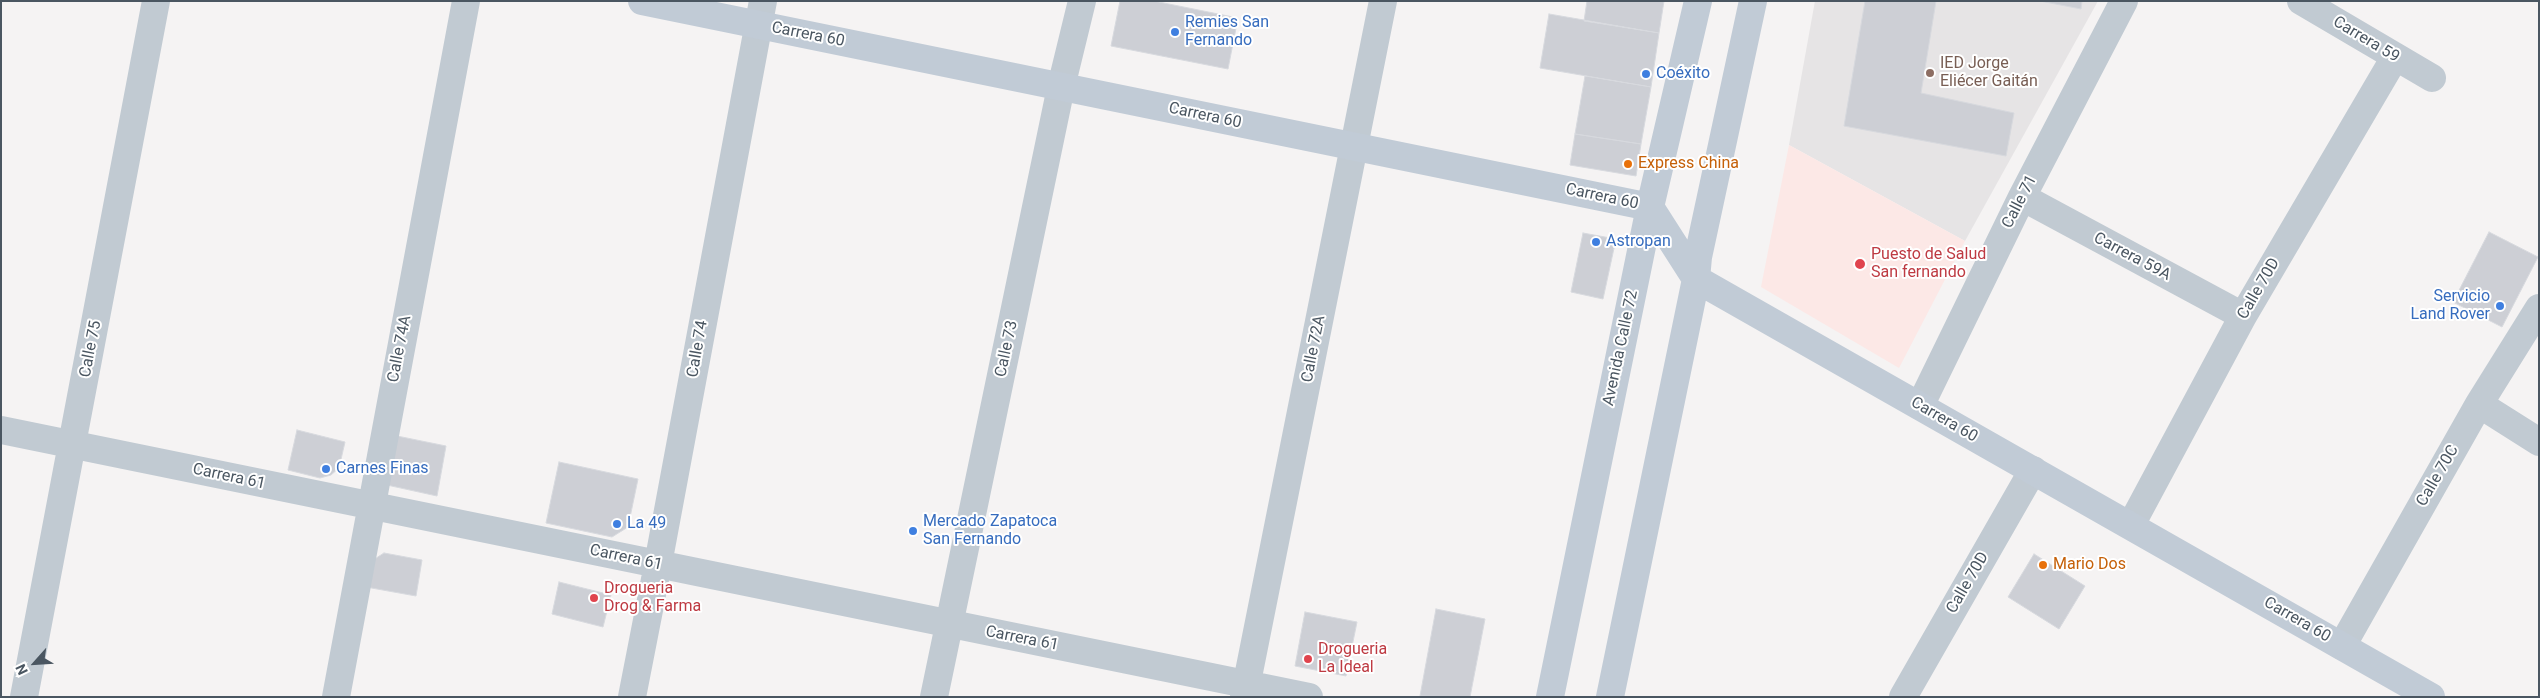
<!DOCTYPE html>
<html>
<head>
<meta charset="utf-8">
<style>
	body { margin:0 }
	#map { position:relative; width:2540px; height:698px; overflow:hidden; background:#f5f3f3; font-family:Roboto,sans-serif }
	canvas { display:block }
	.frame { position:absolute; inset:0; border:2px solid #4a5661; pointer-events:none }
	.north { position:absolute; left:10px; top:638px; width:50px; height:50px; -webkit-text-stroke:4px #fff; paint-order:stroke; rotate:244deg; font-size:14px; font-weight:700; line-height:20px; text-align:center; color:#4a5661 }
	.north::after { content:''; display:block; margin:auto; width:18px; height:22px; background:#4a5661; clip-path:polygon(50% 0,100% 100%,50% 72%,0 100%) }
</style>
</head>
<body>
<div id="map">
<canvas width="2540" height="698"></canvas>
<div class="frame"></div>
<div class="north">N</div>
</div>
<script>
const ctx = document.querySelector('canvas').getContext('2d');
ctx.lineJoin = 'round';
function fillPath(path, color) {
  ctx.fillStyle = color;
  ctx.fill(path, 'evenodd');
}
function toPath(rows) {
  const path = new Path2D();
  for (const r of rows) {
    path.moveTo(r[0], r[1]);
    for (let i = 2; i < r.length; i += 2) path.lineTo(r[i], r[i + 1]);
  }
  return path;
}
function stroke(path, color, width, dash) {
  ctx.strokeStyle = color;
  ctx.lineWidth = width;
  ctx.lineCap = dash ? 'butt' : 'round';
  ctx.setLineDash(dash || []);
  ctx.stroke(path);
}
function write(font, color, halo, rows, align = 'center') {
  ctx.font = font + ' Roboto,sans-serif';
  ctx.lineWidth = 4;
  ctx.setLineDash([]);
  ctx.textBaseline = 'middle';
  ctx.strokeStyle = halo;
  ctx.fillStyle = color;
  for (const [text, x, y, turn = 0] of rows) {
    ctx.save();
    ctx.translate(x, y);
    ctx.rotate((+turn || 0) * Math.PI / 180);
    ctx.textAlign = isNaN(turn) ? turn : align;
    if (halo) ctx.strokeText(text, 0, 0);
    ctx.fillText(text, 0, 0);
    ctx.restore();
  }
}
fillPath(toPath([
	[1815,1,2098,1,1965,241,1789,145]
]), '#e6e4e5');
fillPath(toPath([
	[1789,145,1965,241,1899,368,1761,287]
]), '#fce8e6');
const building = toPath([
	[1120,1,1154,1,1238,18,1228,69,1111,46,1120,1],
	[1587,1,1664,1,1659,33,1584,21,1587,1],
	[1865,1,1936,1,1921,93,2014,113,2006,156,1844,126,1865,1],
	[2040,1,2082,1,2081,9,2040,1],
	[1549,14,1659,33,1651,87,1540,68,1549,14],
	[1585,76,1651,87,1641,144,1575,134,1585,76],
	[1575,134,1641,144,1636,176,1570,165,1575,134],
	[2489,232,2538,257,2502,327,2453,302,2489,232],
	[1583,233,1616,239,1603,299,1571,292,1583,233],
	[297,430,345,442,339,468,331,475,320,478,288,470,297,430],
	[397,436,446,446,437,496,387,485,397,436],
	[559,462,638,479,628,527,612,537,546,523,559,462],
	[384,553,422,560,416,596,366,587,370,562,384,553],
	[2034,554,2085,586,2059,629,2008,597,2034,554],
	[559,582,611,595,603,627,552,614,559,582],
	[1436,609,1485,619,1470,697,1420,696,1436,609],
	[1305,612,1357,622,1346,676,1295,666,1305,612]
]);
fillPath(building, '#cdcfd5');
stroke(building, '#d7d9de', 1);
stroke(toPath([
	[2301,1,2432,78],
	[2022,197,2243,316],
	[2479,404,2539,442],
	[1920,406,2022,197,2124,1],
	[1,430,1309,697],
	[2131,525,2243,316,2395,57],
	[2342,646,2479,404,2539,308],
	[24,697,156,1],
	[336,697,466,1],
	[632,697,658,564,763,1],
	[934,697,1061,87,1082,1],
	[1244,697,1383,1],
	[1903,697,2033,470]
]), '#c1cad2', 28);
stroke(toPath([
	[642,1,1650,207,1696,279,2431,697],
	[1550,697,1650,207,1698,1],
	[1610,697,1696,279,1698,257,1753,1]
]), '#c1cbd6', 28);
for (const [x, y, r, color] of [
	[1175,32,5,"#3f7fe0"],
	[1930,73,5,"#8d6e63"],
	[1646,74,5,"#3f7fe0"],
	[1628,164,5,"#e8710a"],
	[1596,242,5,"#3f7fe0"],
	[1860,264,6,"#e0444e"],
	[2500,306,5,"#3f7fe0"],
	[326,469,5,"#3f7fe0"],
	[617,524,5,"#3f7fe0"],
	[913,531,5,"#3f7fe0"],
	[2043,565,5,"#e8710a"],
	[594,598,5,"#e0444e"],
	[1308,659,5,"#e0444e"]
]) {
  const dot = new Path2D();
  dot.arc(x, y, r, 0, 2 * Math.PI);
  ctx.fillStyle = color;
  ctx.fill(dot);
  stroke(dot, '#fff', 2);
}
write('16px', '#366cbe', '#fff', [
	["Remies San",1185,23],
	["Fernando",1185,41],
	["Coéxito",1656,74],
	["Astropan",1606,242],
	["Servicio",2490,297,"right"],
	["Land Rover",2490,315,"right"],
	["Carnes Finas",336,469],
	["Mercado Zapatoca",923,522],
	["San Fernando",923,540],
	["La 49",627,524]
], 'left');
write('16px', '#4a5661', '#fff', [
	["Carrera 60",808,35,11],
	["Carrera 59",2366,40,31],
	["Carrera 60",1205,116,12],
	["Carrera 60",1602,197,12],
	["Calle 71",2020,202,-63],
	["Carrera 59A",2132,257,28],
	["Calle 70D",2259,289,-60],
	["Avenida Calle 72",1621,348,-78],
	["Calle 75",91,349,-79],
	["Calle 74A",400,349,-79],
	["Calle 74",698,349,-80],
	["Calle 73",1007,349,-78],
	["Calle 72A",1314,349,-79],
	["Carrera 60",1944,420,30],
	["Calle 70C",2438,476,-60],
	["Carrera 61",229,477,12],
	["Carrera 61",626,558,12],
	["Calle 70D",1968,583,-60],
	["Carrera 60",2297,620,30],
	["Carrera 61",1022,639,11]
]);
write('16px', '#785e54', '#fff', [
	["IED Jorge",1940,64],
	["Eliécer Gaitán",1940,82]
], 'left');
write('16px', '#c56008', '#fff', [
	["Express China",1638,164],
	["Mario Dos",2053,565]
], 'left');
write('16px', '#be3a42', '#fff', [
	["Puesto de Salud",1871,255],
	["San fernando",1871,273],
	["Drogueria",604,589],
	["Drog & Farma",604,607],
	["Drogueria",1318,650],
	["La Ideal",1318,668]
], 'left');
</script>
</body>
</html>
